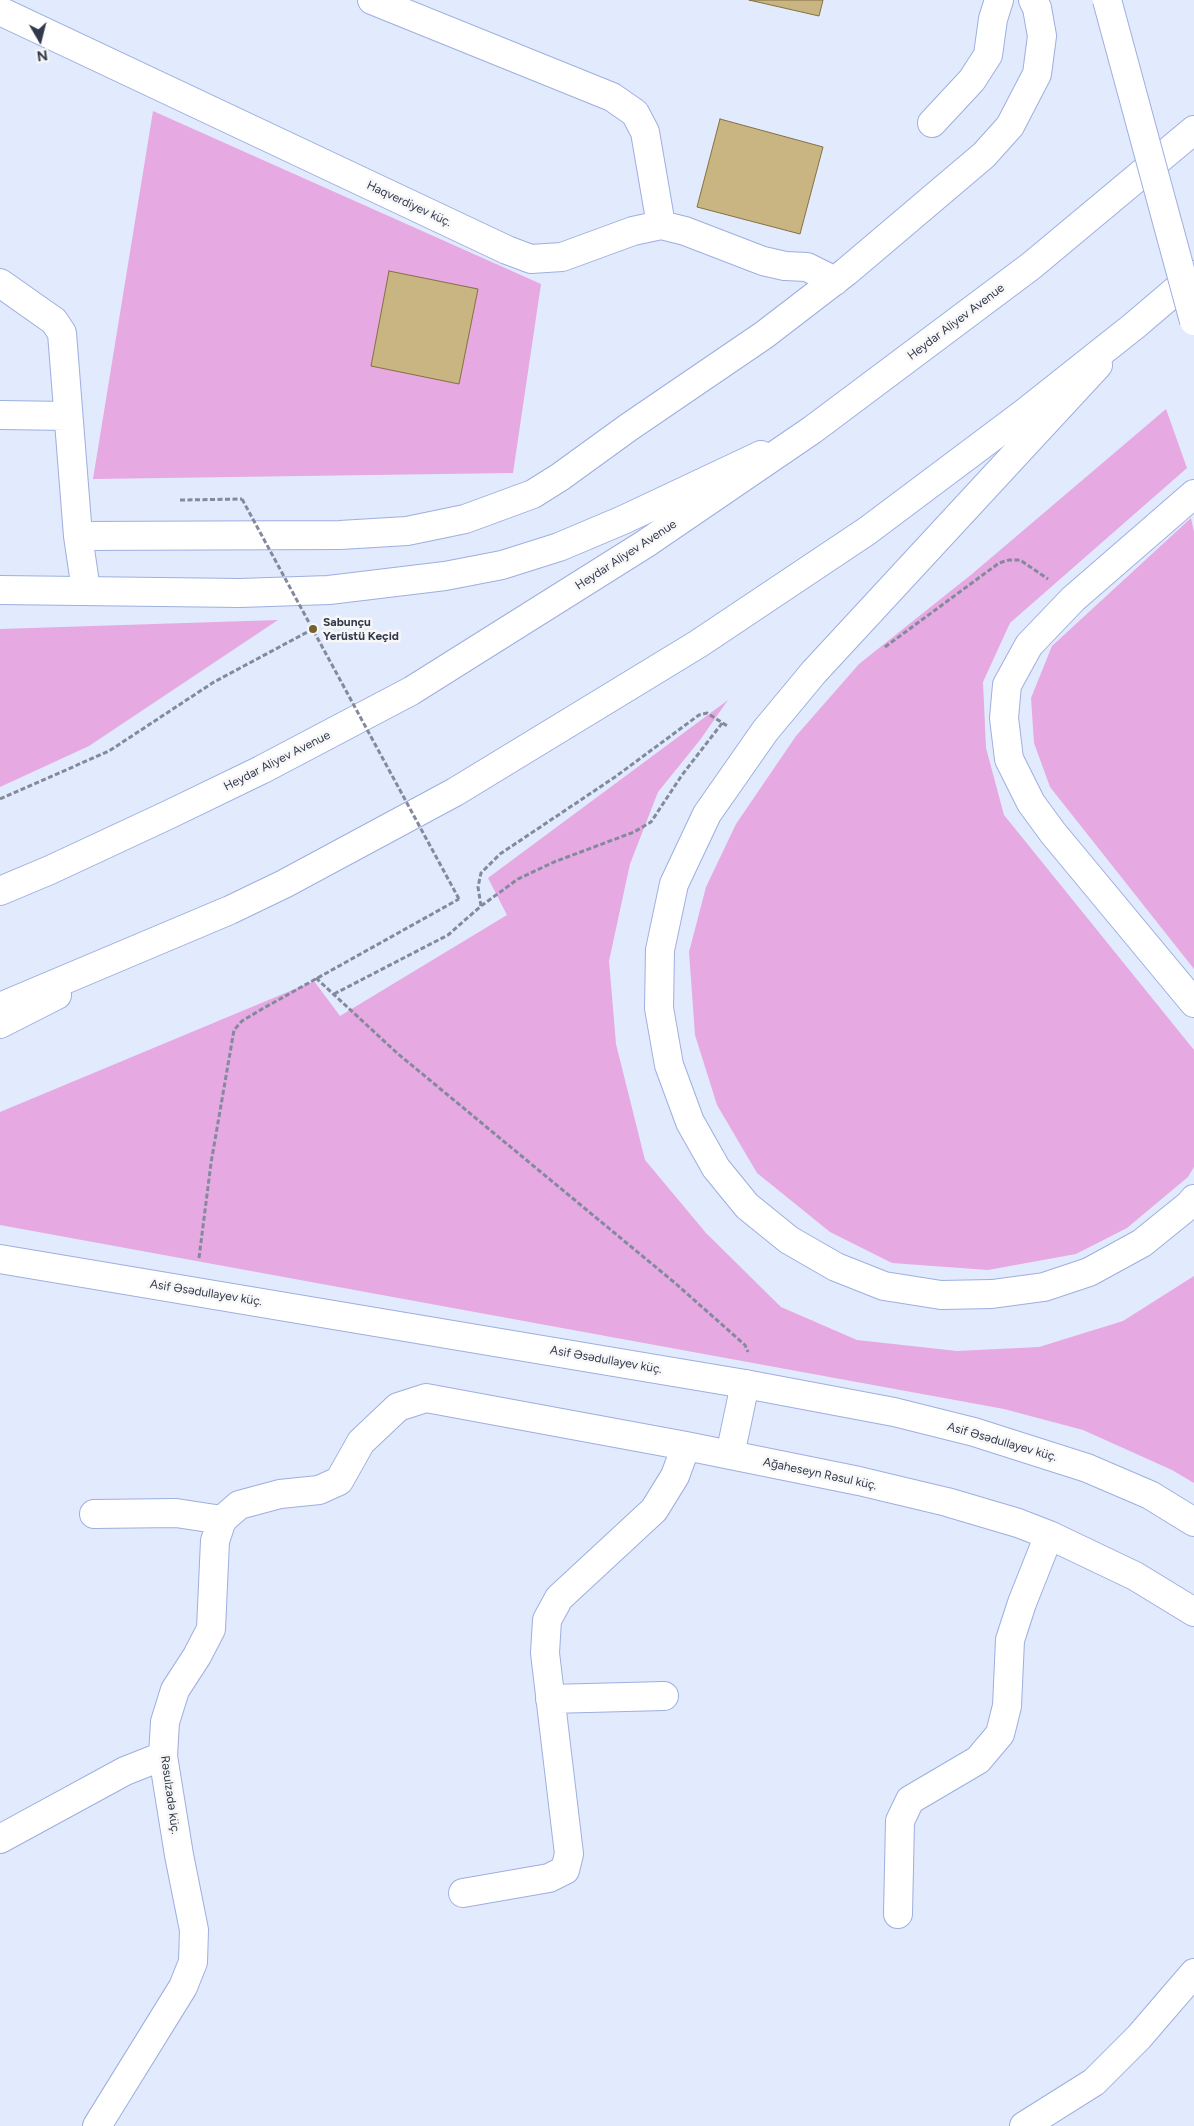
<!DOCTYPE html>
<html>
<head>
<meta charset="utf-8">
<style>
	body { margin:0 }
	#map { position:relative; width:1194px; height:2126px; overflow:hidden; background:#e2eafe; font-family:Figtree,sans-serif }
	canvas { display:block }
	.north { position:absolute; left:15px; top:15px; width:50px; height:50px; -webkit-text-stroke:4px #f7f7f7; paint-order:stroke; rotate:172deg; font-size:14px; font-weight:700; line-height:20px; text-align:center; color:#32394c }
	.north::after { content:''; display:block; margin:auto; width:18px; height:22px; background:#32394c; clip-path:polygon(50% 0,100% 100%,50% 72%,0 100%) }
</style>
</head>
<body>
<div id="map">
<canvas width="1194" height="2126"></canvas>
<div class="north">N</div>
</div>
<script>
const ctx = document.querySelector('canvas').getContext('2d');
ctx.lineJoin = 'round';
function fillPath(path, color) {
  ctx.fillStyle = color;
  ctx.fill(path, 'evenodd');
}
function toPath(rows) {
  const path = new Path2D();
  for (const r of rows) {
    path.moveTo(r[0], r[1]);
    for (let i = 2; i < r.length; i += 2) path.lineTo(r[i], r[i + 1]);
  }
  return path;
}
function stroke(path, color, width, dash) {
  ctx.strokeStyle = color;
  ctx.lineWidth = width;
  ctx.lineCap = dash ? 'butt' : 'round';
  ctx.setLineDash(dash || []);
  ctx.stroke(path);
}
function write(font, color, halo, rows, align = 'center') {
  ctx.font = font + ' Figtree,sans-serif';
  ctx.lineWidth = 5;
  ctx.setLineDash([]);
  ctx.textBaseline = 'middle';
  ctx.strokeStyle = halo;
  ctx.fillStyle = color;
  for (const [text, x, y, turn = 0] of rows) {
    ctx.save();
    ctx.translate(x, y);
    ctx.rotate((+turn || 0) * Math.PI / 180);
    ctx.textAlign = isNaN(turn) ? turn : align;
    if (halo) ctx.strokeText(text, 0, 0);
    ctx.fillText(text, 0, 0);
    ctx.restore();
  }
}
fillPath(toPath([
	[153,111,541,284,513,473,93,479],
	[1166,409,1187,468,1010,623,983,682,986,748,1004,815,1194,1050,1194,1167,1188,1177,1127,1228,1076,1254,988,1270,892,1263,830,1232,757,1173,717,1105,695,1035,689,952,706,887,736,824,796,736,859,664,972,574],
	[1191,518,1194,532,1194,969,1050,787,1034,743,1031,698,1052,646],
	[278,620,89,746,0,787,0,629],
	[728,700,700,740,658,792,630,864,609,961,616,1044,645,1160,706,1233,781,1307,857,1340,957,1351,1039,1347,1123,1321,1194,1276,1194,1483,1172,1470,1083,1430,1004,1409,0,1225,0,1112,314,981,340,1016,507,915,488,878]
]), '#e6a9e2');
const building = toPath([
	[749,0,823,0,819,16,749,0],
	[720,119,823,147,800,234,697,207,720,119],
	[389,271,478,289,459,384,371,366,389,271]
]);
fillPath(building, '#c9b582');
stroke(building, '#847140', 1);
const minor = toPath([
	[372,0,612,97,635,113,645,132,661,225],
	[0,11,507,250,531,259,562,257,633,231,661,225,685,231,763,261,785,266,807,267,835,281],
	[932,123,972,80,988,55,993,19,999,0],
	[0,283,54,321,62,333,78,536,86,590],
	[0,415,68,416],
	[78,536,340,535,407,531,465,519,533,494,560,477,629,427,764,335,846,272,984,155,1010,126,1037,74,1042,36,1037,8,1033,0],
	[730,1455,745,1384],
	[94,1514,176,1513,222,1520],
	[550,1699,664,1696],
	[0,1839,125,1771,163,1756],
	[463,1893,549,1878,565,1870,569,1854,545,1653,547,1620,559,1598,654,1510,675,1476,686,1446],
	[898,1914,900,1821,910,1800,978,1760,1000,1734,1007,1706,1010,1640,1022,1603,1049,1535],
	[97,2126,183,1987,193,1962,194,1930,179,1855,163,1756,165,1722,175,1690,197,1656,211,1629,215,1541,222,1520,239,1505,280,1494,319,1490,339,1481,361,1442,398,1407,426,1398,686,1446,859,1481,947,1502,1018,1523,1049,1535,1135,1576,1194,1612],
	[1024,2126,1094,2082,1139,2037,1194,1973]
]);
const secondary = toPath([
	[0,590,240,593,329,590,445,576,502,565,559,547,623,520,761,455],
	[0,1024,57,995],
	[0,1259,745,1384,894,1412,974,1432,1087,1468,1150,1495,1194,1522]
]);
const primary = toPath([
	[1098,365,814,672,765,731,707,814,674,884,660,950,659,1008,669,1065,690,1122,716,1168,747,1206,789,1240,836,1267,884,1286,941,1295,992,1294,1044,1287,1089,1272,1142,1243,1189,1205,1194,1199],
	[1194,494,1073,599,1029,645,1007,685,1004,718,1009,759,1031,803,1053,833,1194,1003]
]);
const motorway = toPath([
	[0,891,50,870,168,815,261,770,411,691,645,544,812,430,1031,266,1194,130],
	[0,1007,230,910,284,884,455,792,698,644,867,531,1023,414,1134,326,1194,275]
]);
stroke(minor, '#9eafdf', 30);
stroke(secondary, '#9eafdf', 30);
stroke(primary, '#9eafdf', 30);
stroke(motorway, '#9eafdf', 30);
stroke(toPath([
	[180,500,242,499],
	[885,647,999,563,1009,560,1020,560,1048,579],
	[0,799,109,751,214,682,313,629],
	[481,906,478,887,481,873,500,854,615,777,699,715,707,713,729,727],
	[316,978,397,1053,675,1283,745,1345,748,1352],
	[334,994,448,935,481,906,518,879,554,862,634,832,651,822,682,775,723,722],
	[199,1258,211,1163,234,1030,242,1021,262,1009,459,899]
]), '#838a9e', 3, [5, 2.5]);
stroke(minor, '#fff', 28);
stroke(secondary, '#fff', 28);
stroke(primary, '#fff', 28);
stroke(motorway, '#fff', 28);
const primaryBridge = toPath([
	[1107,0,1194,321]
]);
stroke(primaryBridge, '#9eafdf', 30, []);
stroke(toPath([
	[242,499,459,899]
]), '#838a9e', 3, [5, 2.5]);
stroke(primaryBridge, '#fff', 28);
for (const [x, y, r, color] of [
	[313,629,5,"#746230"]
]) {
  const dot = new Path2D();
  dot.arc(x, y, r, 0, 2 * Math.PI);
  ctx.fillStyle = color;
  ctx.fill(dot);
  stroke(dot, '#f7f7f7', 2);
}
write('12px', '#32394c', '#f7f7f7', [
	["Haqverdiyev küç.",409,204,25],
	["Heydar Aliyev Avenue",956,322,-37],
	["Heydar Aliyev Avenue",626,555,-33],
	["Heydar Aliyev Avenue",277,761,-27],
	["Asif Əsədullayev küç.",206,1293,9],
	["Asif Əsədullayev küç.",606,1360,10],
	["Asif Əsədullayev küç.",1002,1442,16],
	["Ağaheseyn Rəsul küç.",820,1474,12],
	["Rəsulzadə küç.",170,1795,82]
]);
write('bold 12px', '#32394c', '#f7f7f7', [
	["Sabunçu",323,622],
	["Yerüstü Keçid",323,636]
], 'left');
</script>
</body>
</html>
